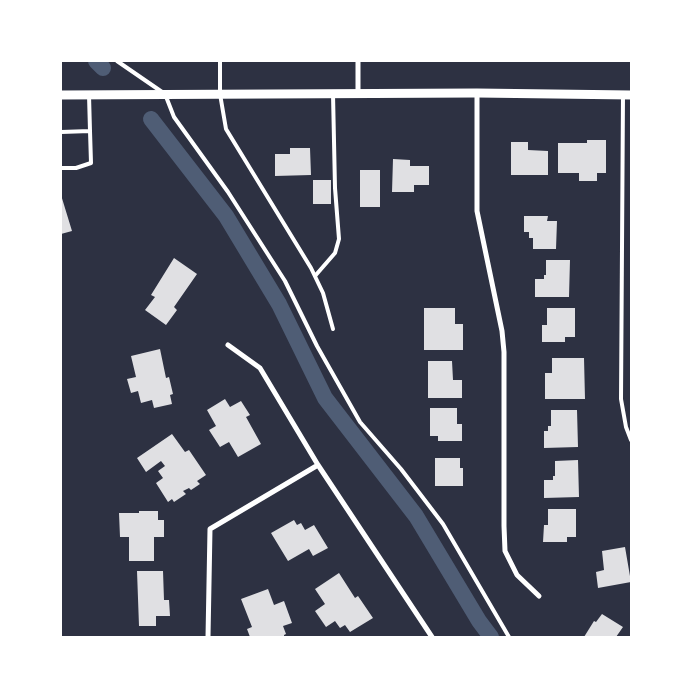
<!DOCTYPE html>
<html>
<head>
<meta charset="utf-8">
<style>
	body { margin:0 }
	#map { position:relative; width:692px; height:698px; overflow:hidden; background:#2d3142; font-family:"Work Sans",sans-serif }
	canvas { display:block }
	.frame { position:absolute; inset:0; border:62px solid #fff; pointer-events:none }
</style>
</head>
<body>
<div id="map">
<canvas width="692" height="698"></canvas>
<div class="frame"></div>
</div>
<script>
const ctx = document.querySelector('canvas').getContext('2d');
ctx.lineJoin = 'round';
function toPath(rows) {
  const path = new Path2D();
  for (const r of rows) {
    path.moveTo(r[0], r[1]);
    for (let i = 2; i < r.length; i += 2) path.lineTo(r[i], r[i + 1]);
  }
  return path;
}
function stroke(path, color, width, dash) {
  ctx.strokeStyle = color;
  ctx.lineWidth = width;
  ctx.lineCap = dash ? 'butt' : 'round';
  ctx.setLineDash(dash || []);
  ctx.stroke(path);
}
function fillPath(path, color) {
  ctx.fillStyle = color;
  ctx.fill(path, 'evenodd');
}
stroke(toPath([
	[96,61,103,68],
	[151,119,226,216,279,304,325,398,416,516,479,621,491,637]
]), '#4f5d75', 16);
fillPath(toPath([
	[587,140,606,140,606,173,597,173,597,181,579,181,579,173,558,173,558,143,587,143],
	[511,142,528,142,528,150,548,151,548,175,511,175],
	[290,148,310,148,311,175,275,176,275,154,290,154],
	[393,159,410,160,410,166,429,166,429,185,414,185,414,192,392,192],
	[360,170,380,170,380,207,360,207],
	[313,180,331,180,331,204,313,204],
	[61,195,72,231,61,234],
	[524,216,548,216,547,221,557,221,556,249,533,249,533,238,529,238,529,232,524,232],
	[174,258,197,274,174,307,177,310,166,325,145,310,155,297,151,295],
	[546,260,570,260,569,297,535,297,535,279,544,279,544,275,546,275],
	[424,308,455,308,455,324,463,324,463,350,424,350],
	[547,308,575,308,575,337,565,337,565,342,542,342,542,325,547,325],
	[160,349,166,378,169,377,173,394,170,395,172,404,154,408,152,400,141,403,138,391,131,393,127,379,136,377,131,356],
	[552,358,584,358,585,399,545,399,545,373,552,373],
	[428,361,452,361,453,380,462,380,462,398,428,398],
	[225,399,230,407,241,401,250,415,246,417,261,444,238,457,229,442,220,447,209,430,216,426,207,410],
	[430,408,457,408,457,424,462,424,462,441,438,441,438,436,430,436],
	[551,410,577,410,578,447,544,448,544,431,548,431,548,426,551,426],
	[172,434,185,452,189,450,206,475,197,481,200,484,191,490,189,488,183,491,186,494,174,502,172,499,168,502,156,483,163,478,158,471,165,466,161,461,146,472,137,458],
	[435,458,460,458,460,468,463,468,463,486,435,486],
	[578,460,579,497,544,498,544,480,553,480,553,476,555,476,555,461],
	[548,509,576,509,576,537,567,537,567,542,543,542,544,525,548,525],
	[139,511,158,511,158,520,164,520,164,537,154,537,154,561,129,561,129,537,120,537,119,513,139,513],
	[294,520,297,525,301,523,305,530,314,525,328,548,313,556,309,549,288,561,271,533],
	[625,547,631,582,598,588,596,572,604,570,602,551],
	[137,571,163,571,164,600,169,600,170,616,156,616,156,626,139,626],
	[339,573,355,598,358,596,373,618,350,632,345,625,340,628,335,621,326,627,315,611,325,604,315,589],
	[268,589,274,605,284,601,292,623,283,626,286,634,284,635,284,637,250,637,247,629,252,627,241,599],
	[602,614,623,627,616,637,584,637,594,621,596,622]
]), '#e0e0e3');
stroke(toPath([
	[117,61,165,94,174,117,228,192,285,281,317,346,360,422,401,469,443,524,509,637],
	[220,61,220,94,226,129,311,268,323,293,333,329],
	[623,95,621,399,626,427,631,440],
	[61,132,90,131,89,95],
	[61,168,76,168,91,163,90,131],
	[315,276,335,253,339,239,335,188,333,94]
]), '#fff', 4);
stroke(toPath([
	[477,93,477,211,502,331,504,352,504,526,505,551,517,575,539,596],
	[358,94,358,61],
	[228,345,260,368,318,465,432,637],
	[208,637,210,529,318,465]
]), '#fff', 5);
stroke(toPath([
	[61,95,477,93,631,95]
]), '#fff', 9);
</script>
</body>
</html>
